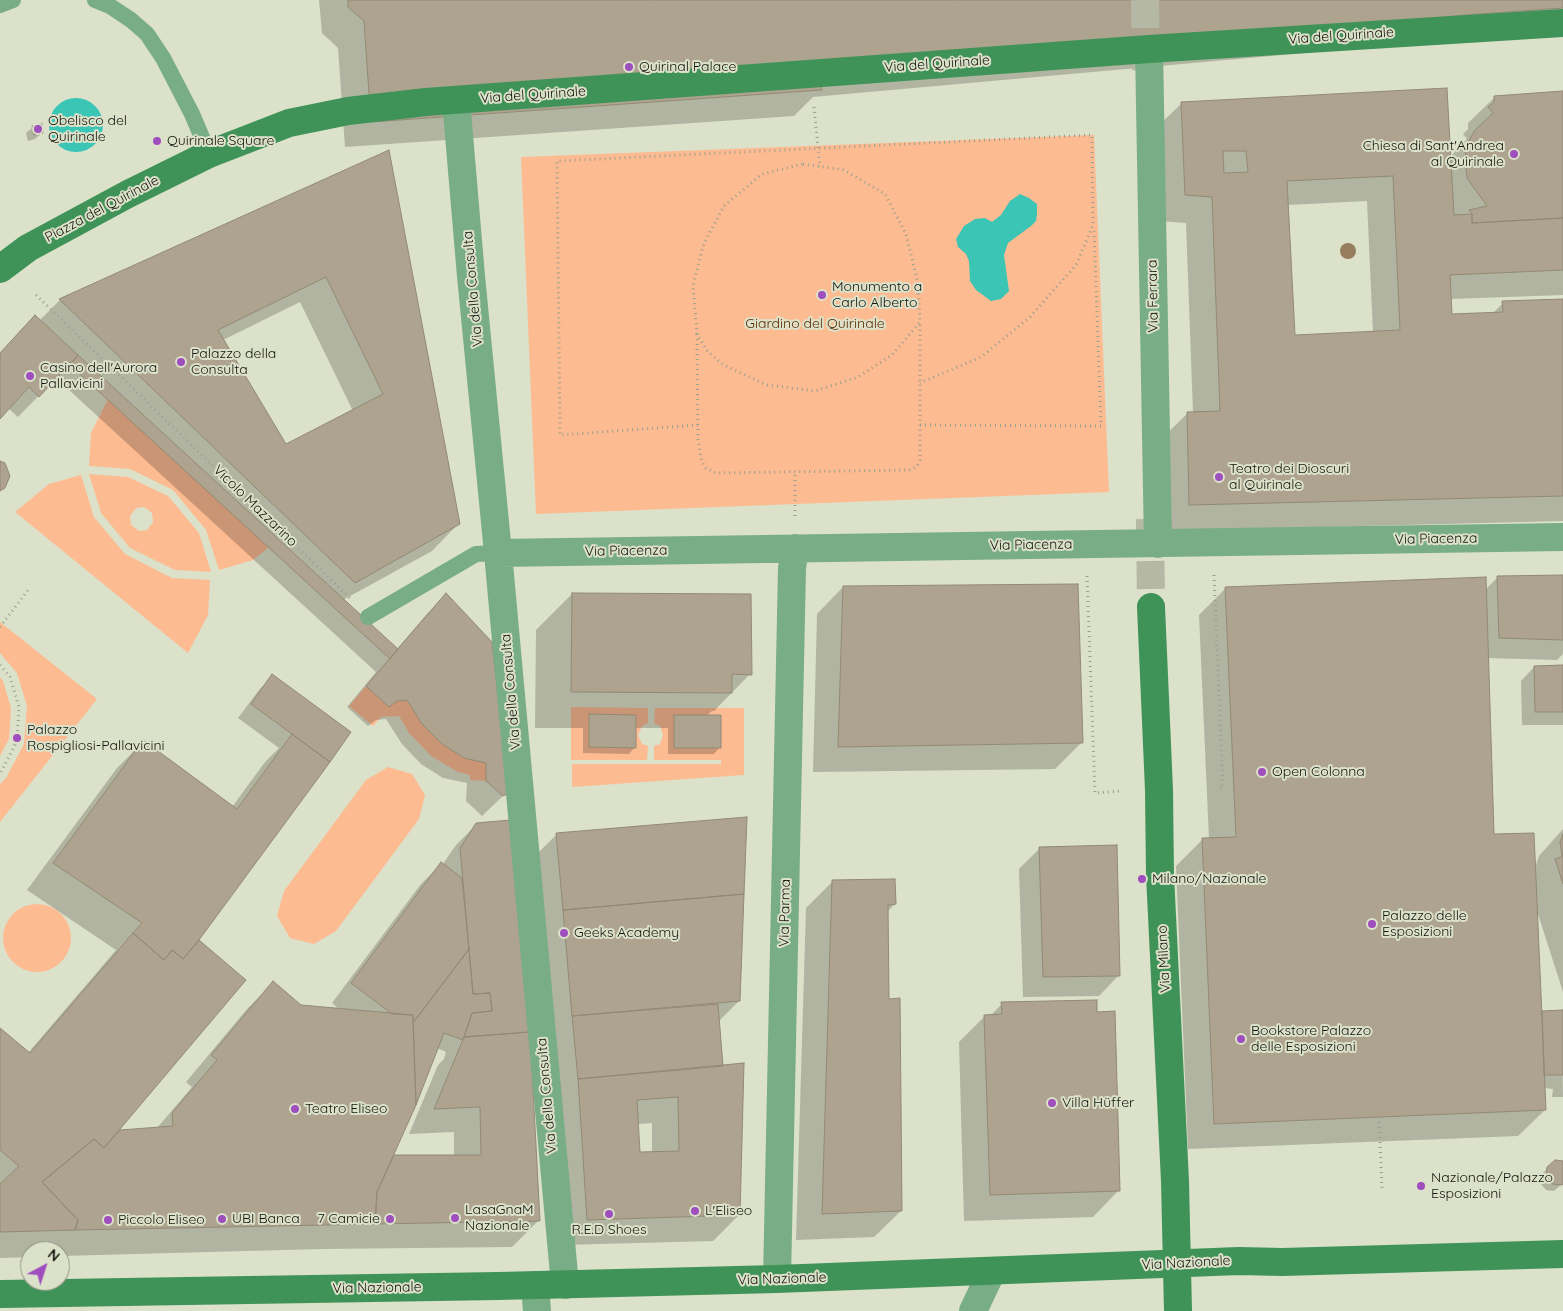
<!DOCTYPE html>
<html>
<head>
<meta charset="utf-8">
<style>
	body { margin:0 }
	#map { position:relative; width:1563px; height:1311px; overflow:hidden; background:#dce1ca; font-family:Quicksand,sans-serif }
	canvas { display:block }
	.north { position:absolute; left:20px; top:1241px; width:50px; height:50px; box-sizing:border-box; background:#dce1ca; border:1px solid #8c907f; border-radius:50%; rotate:40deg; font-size:14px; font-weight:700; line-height:20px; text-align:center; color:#14160e }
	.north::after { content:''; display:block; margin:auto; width:18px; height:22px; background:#9f4ebe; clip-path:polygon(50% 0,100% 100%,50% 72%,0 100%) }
</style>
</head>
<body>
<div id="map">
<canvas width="1563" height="1311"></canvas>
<div class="north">N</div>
</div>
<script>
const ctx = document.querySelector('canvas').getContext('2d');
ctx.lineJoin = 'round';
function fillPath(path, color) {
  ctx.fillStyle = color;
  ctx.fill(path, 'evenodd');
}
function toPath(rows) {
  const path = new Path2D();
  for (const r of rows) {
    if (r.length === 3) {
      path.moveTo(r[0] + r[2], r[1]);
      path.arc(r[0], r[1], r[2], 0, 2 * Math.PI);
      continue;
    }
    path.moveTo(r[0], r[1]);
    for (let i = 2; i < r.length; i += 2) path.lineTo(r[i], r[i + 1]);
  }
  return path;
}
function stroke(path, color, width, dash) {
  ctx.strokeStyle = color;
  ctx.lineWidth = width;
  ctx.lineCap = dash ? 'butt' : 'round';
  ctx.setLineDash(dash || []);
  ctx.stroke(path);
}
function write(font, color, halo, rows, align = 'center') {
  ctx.font = font + ' Quicksand,sans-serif';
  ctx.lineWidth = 4;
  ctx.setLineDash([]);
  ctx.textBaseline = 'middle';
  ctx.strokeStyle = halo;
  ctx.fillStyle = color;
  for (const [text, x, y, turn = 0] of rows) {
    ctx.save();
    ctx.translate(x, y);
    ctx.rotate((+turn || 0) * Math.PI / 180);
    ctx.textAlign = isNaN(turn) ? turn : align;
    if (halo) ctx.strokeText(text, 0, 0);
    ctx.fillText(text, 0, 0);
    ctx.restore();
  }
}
fillPath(toPath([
	[1094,135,1109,492,536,514,521,157],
	[108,399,269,547,253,560,219,570,206,530,173,490,130,469,89,466,91,433],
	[89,474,128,477,168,496,199,533,211,572,175,570,130,548,101,513],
	[144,507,152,513,153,522,147,530,139,531,131,525,130,516,136,508],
	[81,475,94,517,125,554,172,578,210,580,208,615,188,653,15,512,49,484],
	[0,622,97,699,0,822,0,784,6,778,24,744,27,706,17,673,0,653],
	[0,677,3,681,11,708,9,739,0,756],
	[366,686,389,707,397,701,407,700,426,728,442,744,464,758,486,763,486,781,470,780,470,775,458,772,431,756,409,733,399,716,381,717,373,726,349,706],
	[571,707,648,708,648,723,642,726,638,735,642,744,648,746,647,760,571,760],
	[655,708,744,708,744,775,572,787,572,764,721,764,721,760,654,760,654,746,660,744,663,735,660,726,654,723],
	[388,767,412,774,425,795,419,819,336,931,314,944,290,938,277,916,284,891,366,780],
	[37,938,34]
]), '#fdbb92');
fillPath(toPath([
	[76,125,27],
	[1020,194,1029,198,1037,204,1037,214,1036,221,1031,226,1008,243,1004,255,1009,291,1001,299,991,301,976,290,970,281,969,261,966,254,958,247,956,239,964,226,975,219,985,218,992,222,1001,215,1010,201]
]), '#3ac5b5');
fillPath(toPath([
	[319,0,1563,0,1563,32,1439,41,813,97,794,116,345,147,338,48,322,33],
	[1563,92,1563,295,1450,299,1451,315,1492,314,1503,303,1563,300,1563,521,1163,531,1161,439,1188,413,1193,413,1186,223,1159,221,1155,129,1182,103,1450,157,1467,139,1463,134,1468,129,1468,123,1495,97],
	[1367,201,1373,333,1294,336,1287,205],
	[33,127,42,133,35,139,28,141,26,133],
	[388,151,458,524,432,551,343,600,396,650,426,615,446,595,507,792,482,816,466,801,467,783,443,778,421,764,402,744,386,719,376,720,368,726,347,707,376,672,56,378,18,417,8,408,0,417,0,353,39,321,60,300],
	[300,302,353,411,285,446,223,340],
	[1563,576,1563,654,1557,660,1487,658,1493,835,1535,868,1539,856,1563,829,1563,992,1537,911,1541,1012,1562,1011,1563,1097,1552,1097,1553,1089,1544,1088,1545,1110,1518,1136,1188,1149,1176,866,1202,840,1209,839,1199,615,1225,589,1485,590,1497,578],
	[843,587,1082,742,1055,769,813,772,817,614],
	[572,594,750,674,714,711,712,711,706,716,720,747,714,754,668,754,668,728,635,728,635,747,629,754,583,753,583,728,535,728,536,630],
	[1563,666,1563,725,1522,725,1521,681,1534,667],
	[272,676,349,733,197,940,118,1131,157,1128,192,1087,186,1082,247,1009,273,983,300,1006,340,1010,332,1003,421,884,442,863,443,864,456,845,477,824,539,1220,512,1247,321,1249,60,1256,60,1251,30,1251,30,1257,0,1258,0,1029,28,1053,116,950,27,890,117,768,143,742,232,807,265,762,279,748,238,718,259,690],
	[437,1048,446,1052,444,1059,438,1065,409,1134,454,1132,454,1156,392,1156],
	[557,834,739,1001,718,1022,739,1215,713,1241,561,1245,536,855],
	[652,1123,652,1153,639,1154,637,1124],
	[1040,848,1119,975,1099,996,1023,997,1019,869],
	[833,881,895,904,887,912,887,1001,901,1211,874,1237,796,1240,806,908],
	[1002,1004,1119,1190,1093,1217,964,1221,959,1042,985,1016,990,1016],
	[1563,1163,1563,1183,1554,1191,1546,1190,1540,1183,1541,1175,1546,1170,1544,1182,1547,1183,1548,1167]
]), '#0003');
const building = toPath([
	[348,0,1563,0,1563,8,1466,15,819,73,822,90,371,122,364,21,348,7,348,0],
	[1447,88,1454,215,1472,214,1472,223,1563,218,1563,270,1450,275,1452,314,1503,312,1502,301,1563,299,1563,496,1189,505,1187,412,1220,411,1212,197,1185,195,1181,102,1447,88],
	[1223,151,1246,151,1248,172,1224,173,1223,151],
	[1393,176,1400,330,1295,335,1287,181,1393,176],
	[1563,91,1563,218,1472,223,1472,214,1469,210,1487,206,1467,178,1465,161,1466,146,1475,130,1493,113,1488,107,1494,102,1494,96,1563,91],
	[42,124,43,133,34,135,32,126,42,124],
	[389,150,460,524,355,583,59,299,389,150],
	[326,277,383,394,286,444,218,330,326,277],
	[35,315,78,355,39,397,29,387,0,419,0,353,35,315],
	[78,355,398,649,390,659,70,365,78,355],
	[0,461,5,463,10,476,5,488,0,491,0,461],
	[1563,575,1563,640,1499,638,1497,576,1563,575],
	[1486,577,1494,834,1534,833,1546,1110,1214,1124,1202,838,1236,837,1225,587,1486,577],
	[1078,584,1083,743,838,747,843,586,1078,584],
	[446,593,492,642,509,793,503,796,486,781,486,763,464,758,442,744,422,724,407,700,397,701,389,707,366,686,446,593],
	[572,593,751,594,752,675,732,674,732,693,571,692,572,593],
	[1563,665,1563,712,1535,712,1534,666,1563,665],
	[272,674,351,732,330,762,251,704,272,674],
	[589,714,636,715,636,748,589,747,589,714],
	[674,715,721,715,721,748,674,748,674,715],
	[292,734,330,762,199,940,183,959,172,950,164,960,133,933,142,923,53,863,143,740,237,809,292,734],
	[747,817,744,894,563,910,556,833,747,817],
	[511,820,530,1032,464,1037,472,1013,492,1011,490,993,473,994,460,848,476,823,511,820],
	[1563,834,1563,884,1555,859,1562,857,1560,842,1563,834],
	[1117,845,1120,976,1043,977,1039,847,1117,845],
	[441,862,462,878,469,949,413,1023,413,1015,392,1014,351,983,441,862],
	[895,879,896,904,888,905,889,999,900,998,902,1211,822,1214,832,880,895,879],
	[744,894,740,1001,572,1016,563,910,744,894],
	[133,933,164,960,172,950,183,959,199,940,246,980,104,1148,94,1139,42,1182,78,1220,75,1230,0,1232,0,1184,19,1166,0,1150,0,1028,30,1053,133,933],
	[469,949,473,994,490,993,492,1011,472,1013,463,1040,444,1033,416,1105,413,1023,469,949],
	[273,981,301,1005,413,1015,416,1105,377,1192,375,1224,75,1230,78,1220,42,1182,94,1139,104,1148,120,1130,173,1126,172,1113,217,1060,211,1055,273,981],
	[1097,1000,1097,1012,1115,1011,1120,1191,990,1195,984,1015,1002,1014,1001,1002,1097,1000],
	[718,1004,723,1066,578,1079,572,1016,718,1004],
	[1563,1010,1563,1075,1544,1075,1542,1011,1563,1010],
	[530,1032,540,1221,375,1224,377,1192,394,1155,481,1155,480,1107,434,1109,464,1037,530,1032],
	[744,1063,740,1215,587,1220,578,1079,744,1063],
	[678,1097,679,1151,640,1152,637,1100,678,1097],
	[1555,1160,1563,1161,1563,1184,1562,1185,1552,1184,1546,1176,1547,1167,1555,1160]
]);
fillPath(building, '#ada38e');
stroke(building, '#928974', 1);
stroke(toPath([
	[1145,0,1146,73],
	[1150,519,1151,607]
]), '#b4b8a4', 28, [28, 14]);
stroke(toPath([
	[814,107,820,167],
	[803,164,844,170,885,194,906,234,918,283,920,322,892,355,858,377,815,391,767,385,724,365,708,352,697,334,693,285,704,243,724,206,762,174,803,164],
	[36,295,350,598],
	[697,334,698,439,702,462,706,468,716,473,911,470,917,466,920,460,920,322],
	[698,425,560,435,557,161,1092,135,1093,225,1076,265,1030,317,981,357,920,383],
	[920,425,1101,426,1094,228],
	[795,516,795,472],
	[1214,575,1223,788,1218,788],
	[1087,576,1095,793,1120,791],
	[0,627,28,590],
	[0,665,10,677,19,707,17,741,0,774],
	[1379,1117,1382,1188]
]), '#9b9f8d', 3, [1, 4]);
stroke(toPath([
	[95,0,110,6,131,20,147,34,163,58,192,114,209,154],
	[0,5,13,0],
	[368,617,476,554,498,553]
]), '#79ad85', 16);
stroke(toPath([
	[1149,49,1158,544],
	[456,100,471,276,498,553,565,1285],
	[498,553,1563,537],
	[777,1279,792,568,795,548],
	[535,1285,537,1311],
	[973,1311,992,1271]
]), '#79ad85', 28);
stroke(toPath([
	[0,269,28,248,128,194,209,154,289,123,348,111,426,102,1149,49,1563,23],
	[1151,607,1159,790,1160,875,1175,1181,1178,1311],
	[0,1294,498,1286,777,1279,1239,1261,1282,1262,1563,1254]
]), '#3f9358', 28);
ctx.fillStyle = '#977d5b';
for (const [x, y] of [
	[1348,251]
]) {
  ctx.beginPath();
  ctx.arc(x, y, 8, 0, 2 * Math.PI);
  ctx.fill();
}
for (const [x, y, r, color] of [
	[629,67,5,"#9f4ebe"],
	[38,129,5,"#9f4ebe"],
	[157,141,5,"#9f4ebe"],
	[1514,154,5,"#9f4ebe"],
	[822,295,5,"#9f4ebe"],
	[181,362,5,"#9f4ebe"],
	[30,376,5,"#9f4ebe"],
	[1219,477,5,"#9f4ebe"],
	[17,738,5,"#9f4ebe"],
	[1262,772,5,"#9f4ebe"],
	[1142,879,5,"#9f4ebe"],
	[1372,924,5,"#9f4ebe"],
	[564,933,5,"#9f4ebe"],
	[1241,1039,5,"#9f4ebe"],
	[1052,1103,5,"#9f4ebe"],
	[295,1109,5,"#9f4ebe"],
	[1421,1186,5,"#9f4ebe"],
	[695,1211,5,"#9f4ebe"],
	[609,1214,5,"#9f4ebe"],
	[455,1218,5,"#9f4ebe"],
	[222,1219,5,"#9f4ebe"],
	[390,1219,5,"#9f4ebe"],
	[108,1220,5,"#9f4ebe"]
]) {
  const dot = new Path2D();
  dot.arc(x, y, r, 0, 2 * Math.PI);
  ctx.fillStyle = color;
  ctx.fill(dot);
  stroke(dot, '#dce1ca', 2);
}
write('14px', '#14160e', '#dce1ca', [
	["Via del Quirinale",1341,36,-4],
	["Via del Quirinale",937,64,-4],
	["Via del Quirinale",533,95,-4],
	["Piazza del Quirinale",102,209,-28],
	["Via della Consulta",473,289,-95],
	["Via Ferrara",1153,296,-91],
	["Vicolo Mazzarino",255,506,44],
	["Via Piacenza",1436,539,-1],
	["Via Piacenza",1031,545,-1],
	["Via Piacenza",626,551,-1],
	["Via della Consulta",511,692,-95],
	["Via Parma",785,913,-89],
	["Via Milano",1164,959,-93],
	["Via della Consulta",547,1096,-95],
	["Via Nazionale",1186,1263,-3],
	["Via Nazionale",782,1279,-2],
	["Via Nazionale",377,1288,-1]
]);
write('14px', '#14160e', '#dce1ca', [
	["Quirinal Palace",639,67],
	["Obelisco del",48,121],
	["Quirinale",48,137],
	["Quirinale Square",167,141],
	["Chiesa di Sant'Andrea",1504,146,"right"],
	["al Quirinale",1504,162,"right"],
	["Monumento a",832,287],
	["Carlo Alberto",832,303],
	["Palazzo della",191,354],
	["Consulta",191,370],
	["Casino dell'Aurora",40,368],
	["Pallavicini",40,384],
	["Teatro dei Dioscuri",1229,469],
	["al Quirinale",1229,485],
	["Palazzo",27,730],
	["Rospigliosi-Pallavicini",27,746],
	["Open Colonna",1272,772],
	["Milano/Nazionale",1152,879],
	["Palazzo delle",1382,916],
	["Esposizioni",1382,932],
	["Geeks Academy",574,933],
	["Bookstore Palazzo",1251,1031],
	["delle Esposizioni",1251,1047],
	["Villa Hüffer",1062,1103],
	["Teatro Eliseo",305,1109],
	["Nazionale/Palazzo",1431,1178],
	["Esposizioni",1431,1194],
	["LasaGnaM",465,1210],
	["Nazionale",465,1226],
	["L'Eliseo",705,1211],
	["UBI Banca",232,1219],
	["7 Camicie",380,1219,"right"],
	["Piccolo Eliseo",118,1220],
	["R.E.D Shoes",609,1230,"center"]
], 'left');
write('14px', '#5f2c01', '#dce1ca', [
	["Giardino del Quirinale",815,324]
]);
</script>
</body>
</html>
